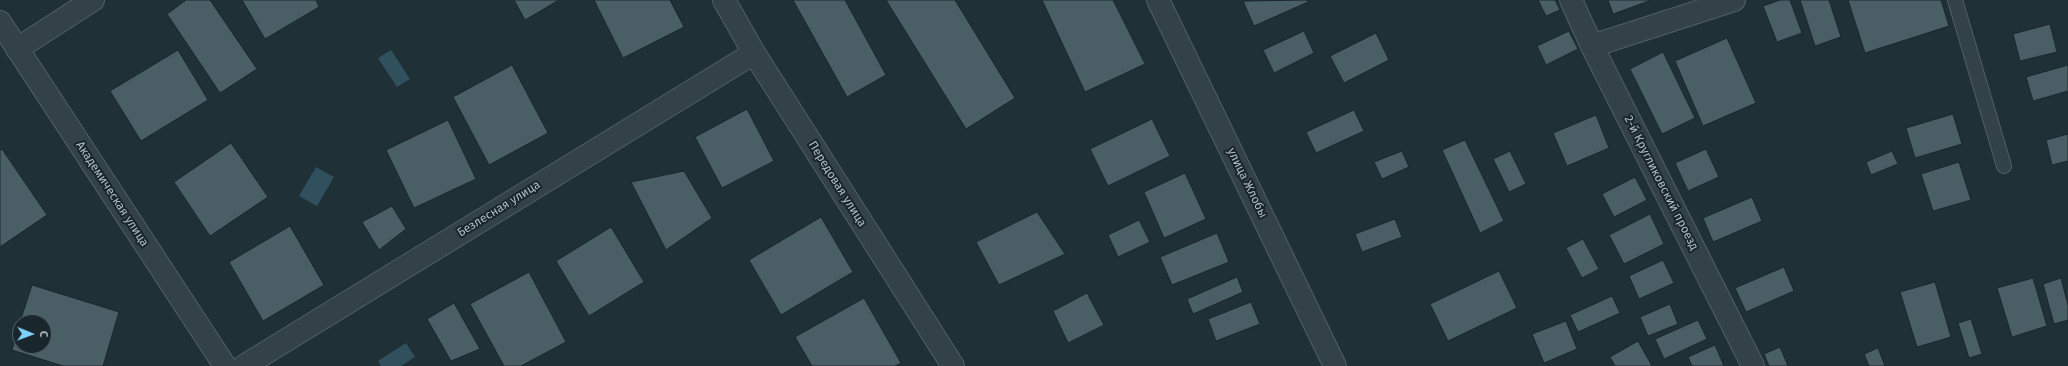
<!DOCTYPE html>
<html>
<head>
<meta charset="utf-8">
<style>
	body { margin:0 }
	#map { position:relative; width:2068px; height:366px; overflow:hidden; background:#203037; font-family:"Fira Sans",sans-serif }
	canvas { display:block }
	.north { position:absolute; left:12px; top:314px; width:40px; height:40px; box-sizing:border-box; background:#19262c; border:1px solid #546269; border-radius:50%; rotate:91deg; font-size:11px; font-weight:700; line-height:16px; text-align:center; color:#adbdc5 }
	.north::after { content:''; display:block; margin:auto; width:14px; height:18px; background:#7ed1f9; clip-path:polygon(50% 0,100% 100%,50% 72%,0 100%) }
</style>
</head>
<body>
<div id="map">
<canvas width="2068" height="366"></canvas>
<div class="north">С</div>
</div>
<script>
const ctx = document.querySelector('canvas').getContext('2d');
ctx.lineJoin = 'round';
function fillPath(path, color) {
  ctx.fillStyle = color;
  ctx.fill(path, 'evenodd');
}
function toPath(rows) {
  const path = new Path2D();
  for (const r of rows) {
    path.moveTo(r[0], r[1]);
    for (let i = 2; i < r.length; i += 2) path.lineTo(r[i], r[i + 1]);
  }
  return path;
}
function stroke(path, color, width, dash) {
  ctx.strokeStyle = color;
  ctx.lineWidth = width;
  ctx.lineCap = dash ? 'butt' : 'round';
  ctx.setLineDash(dash || []);
  ctx.stroke(path);
}
function write(font, color, halo, rows, align = 'center') {
  ctx.font = font + ' "Fira Sans",sans-serif';
  ctx.lineWidth = 4;
  ctx.setLineDash([]);
  ctx.textBaseline = 'middle';
  ctx.strokeStyle = halo;
  ctx.fillStyle = color;
  for (const [text, x, y, turn = 0] of rows) {
    ctx.save();
    ctx.translate(x, y);
    ctx.rotate((+turn || 0) * Math.PI / 180);
    ctx.textAlign = isNaN(turn) ? turn : align;
    if (halo) ctx.strokeText(text, 0, 0);
    ctx.fillText(text, 0, 0);
    ctx.restore();
  }
}
fillPath(toPath([
	[391,50,410,79,397,87,378,58],
	[316,167,334,177,317,206,299,196],
	[406,343,415,357,401,366,381,366,378,361]
]), '#31505d');
const building = toPath([
	[186,0,210,0,257,69,220,93,167,14,186,0],
	[242,0,316,0,319,7,265,39,242,0],
	[514,0,559,0,525,20,514,0],
	[594,0,670,0,684,27,623,58,594,0],
	[793,0,845,0,886,75,847,97,793,0],
	[886,0,955,0,1015,98,966,129,886,0],
	[1042,0,1113,0,1145,64,1085,92,1042,0],
	[1307,0,1308,2,1254,26,1243,1,1307,0],
	[1538,0,1555,0,1560,10,1546,16,1538,0],
	[1608,0,1648,0,1649,1,1613,14,1608,0],
	[1780,0,1790,0,1802,33,1777,42,1763,6,1780,0],
	[1800,0,1829,0,1841,37,1815,46,1800,0],
	[1848,0,1941,0,1949,26,1865,53,1848,0],
	[2050,24,2057,52,2020,61,2013,34,2050,24],
	[1304,31,1314,53,1274,73,1263,50,1304,31],
	[1569,31,1578,49,1546,65,1537,46,1569,31],
	[1376,33,1389,60,1344,83,1330,56,1376,33],
	[1727,38,1756,103,1703,126,1675,61,1727,38],
	[178,50,208,100,141,141,110,91,178,50],
	[1663,52,1695,118,1662,134,1630,69,1663,52],
	[512,65,548,133,489,165,453,97,512,65],
	[2068,65,2068,91,2033,101,2026,77,2068,65],
	[747,109,774,161,722,188,695,137,747,109],
	[1354,110,1364,131,1316,153,1306,132,1354,110],
	[1953,114,1962,144,1915,158,1906,128,1953,114],
	[1596,115,1609,148,1567,166,1553,133,1596,115],
	[1152,119,1170,156,1108,186,1090,149,1152,119],
	[448,120,476,179,414,208,386,150,448,120],
	[2068,134,2068,161,2052,165,2046,140,2068,134],
	[1465,140,1504,221,1480,233,1442,150,1465,140],
	[231,143,268,197,210,236,174,182,231,143],
	[2,149,47,215,0,247,0,151,2,149],
	[1706,149,1719,177,1688,191,1675,163,1706,149],
	[1402,151,1409,167,1382,179,1374,162,1402,151],
	[1510,151,1526,184,1509,192,1493,159,1510,151],
	[1892,151,1898,164,1871,175,1866,162,1892,151],
	[1959,162,1971,200,1933,211,1921,174,1959,162],
	[684,171,712,218,666,250,631,182,684,171],
	[1185,173,1206,219,1164,238,1144,192,1185,173],
	[1635,177,1647,200,1614,217,1602,194,1635,177],
	[1752,197,1762,221,1713,242,1703,218,1752,197],
	[392,206,406,229,379,250,362,222,392,206],
	[1037,212,1065,254,999,285,976,242,1037,212],
	[1650,214,1664,244,1624,264,1609,235,1650,214],
	[821,217,853,272,781,315,749,260,821,217],
	[1395,219,1402,237,1362,252,1355,234,1395,219],
	[1139,220,1150,242,1118,257,1108,235,1139,220],
	[290,226,324,285,263,321,229,262,290,226],
	[611,227,644,282,589,316,556,261,611,227],
	[1217,233,1229,262,1172,285,1160,257,1217,233],
	[1583,239,1599,269,1582,278,1566,248,1583,239],
	[1663,260,1674,283,1639,299,1629,276,1663,260],
	[1784,267,1794,291,1746,312,1735,288,1784,267],
	[1499,271,1517,308,1448,341,1430,304,1499,271],
	[529,272,566,342,521,366,504,366,470,304,529,272],
	[1237,277,1243,292,1193,314,1187,299,1237,277],
	[2033,278,2047,326,2012,337,1997,288,2033,278],
	[2061,278,2068,305,2068,320,2054,324,2043,284,2061,278],
	[1935,282,1951,337,1917,347,1900,292,1935,282],
	[32,285,119,312,103,366,63,366,12,350,20,323,20,346,44,346,44,322,20,322,32,285],
	[1087,293,1104,325,1068,343,1053,311,1087,293],
	[1612,296,1620,313,1578,332,1570,315,1612,296],
	[864,298,901,363,895,366,812,366,795,337,864,298],
	[1251,302,1260,324,1216,341,1208,319,1251,302],
	[454,303,480,349,451,361,427,319,454,303],
	[1670,304,1678,324,1648,336,1640,317,1670,304],
	[1971,319,1982,354,1969,358,1958,323,1971,319],
	[1698,320,1707,339,1664,359,1655,339,1698,320],
	[1566,321,1577,349,1544,363,1532,334,1566,321],
	[1638,341,1652,366,1615,366,1610,357,1638,341],
	[1715,345,1724,366,1692,366,1688,357,1715,345],
	[1780,347,1788,366,1769,366,1764,354,1780,347],
	[1878,348,1885,366,1869,366,1864,354,1878,348]
]);
fillPath(building, '#4a5e66');
stroke(building, '#1b282e', 1);
const service = toPath([
	[1955,0,2004,166]
]);
const minor = toPath([
	[724,0,754,53,953,366],
	[1571,0,1592,46,1753,366],
	[0,22,225,366],
	[1592,46,1734,0],
	[17,49,93,0],
	[244,366,754,53]
]);
const tertiary = toPath([
	[1158,0,1335,366]
]);
stroke(service, '#515f66', 16);
stroke(minor, '#515f66', 24);
stroke(tertiary, '#515f66', 24);
stroke(service, '#334248', 14);
stroke(minor, '#334248', 22);
stroke(tertiary, '#334248', 22);
write('12px', '#adbdc5', '#19262c', [
	["улица Жлобы",1247,183,64],
	["2-й Кругликовский проезд",1661,183,63],
	["Передовая улица",837,184,58],
	["Академическая улица",112,194,57],
	["Безлесная улица",499,209,-32]
]);
</script>
</body>
</html>
